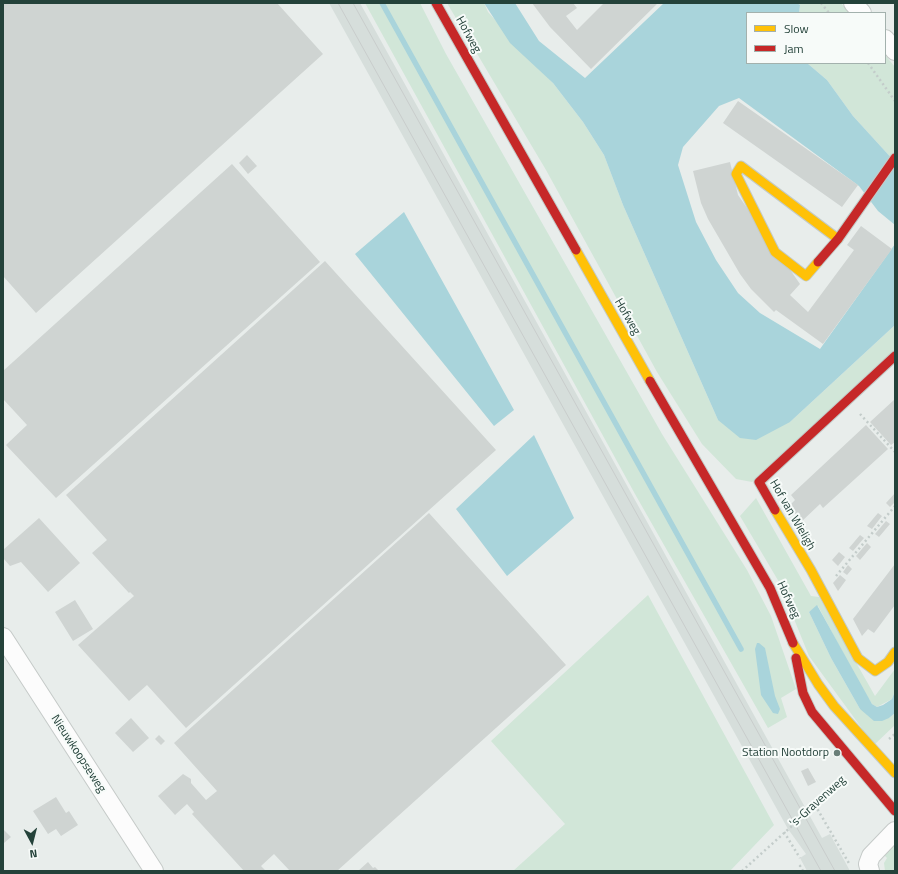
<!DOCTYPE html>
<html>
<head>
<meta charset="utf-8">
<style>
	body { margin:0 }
	#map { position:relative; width:898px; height:874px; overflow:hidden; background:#e8edeb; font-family:"Titillium Web",sans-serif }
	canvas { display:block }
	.frame { position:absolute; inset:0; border:4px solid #24423a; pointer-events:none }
	.legend { position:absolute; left:746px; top:12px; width:140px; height:52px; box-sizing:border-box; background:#f7fbf9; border:1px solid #a3b1ad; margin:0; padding:5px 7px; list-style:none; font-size:12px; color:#24423a }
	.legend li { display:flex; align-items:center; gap:8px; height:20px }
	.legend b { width:20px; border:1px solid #a3b1ad }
	.north { position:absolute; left:12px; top:822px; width:40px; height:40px; -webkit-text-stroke:3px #f7fbf9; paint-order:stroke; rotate:173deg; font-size:11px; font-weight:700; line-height:16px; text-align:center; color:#24423a }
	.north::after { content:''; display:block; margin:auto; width:14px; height:18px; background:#24423a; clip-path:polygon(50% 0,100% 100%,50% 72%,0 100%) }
</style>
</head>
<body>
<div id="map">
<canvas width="898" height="874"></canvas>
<div class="frame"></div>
<ul class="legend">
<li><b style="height:5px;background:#ffc107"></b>Slow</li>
<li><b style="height:5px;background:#c62828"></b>Jam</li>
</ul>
<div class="north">N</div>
</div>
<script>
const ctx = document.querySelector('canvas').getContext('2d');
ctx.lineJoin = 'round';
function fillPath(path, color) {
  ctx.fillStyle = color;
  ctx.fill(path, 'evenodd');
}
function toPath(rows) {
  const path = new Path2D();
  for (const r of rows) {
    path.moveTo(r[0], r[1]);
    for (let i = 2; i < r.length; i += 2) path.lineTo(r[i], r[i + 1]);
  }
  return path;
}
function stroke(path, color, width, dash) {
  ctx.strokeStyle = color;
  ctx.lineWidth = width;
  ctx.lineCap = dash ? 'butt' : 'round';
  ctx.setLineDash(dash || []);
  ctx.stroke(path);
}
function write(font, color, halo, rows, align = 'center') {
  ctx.font = font + ' "Titillium Web",sans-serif';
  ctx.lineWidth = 4;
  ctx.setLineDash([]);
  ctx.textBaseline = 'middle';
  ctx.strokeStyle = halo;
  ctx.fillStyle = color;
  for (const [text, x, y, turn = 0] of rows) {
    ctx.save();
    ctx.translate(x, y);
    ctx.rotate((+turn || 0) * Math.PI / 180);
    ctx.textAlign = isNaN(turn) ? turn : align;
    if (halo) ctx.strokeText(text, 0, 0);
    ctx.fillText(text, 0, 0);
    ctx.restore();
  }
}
fillPath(toPath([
	[329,3,360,3,822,838,830,834,850,871,807,871,800,858,806,854,788,829]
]), '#d6dedb');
fillPath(toPath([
	[365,3,420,3,446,54,662,434,747,570,771,616,796,689,781,698,787,717,768,728,635,494],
	[447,3,484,3,488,12,553,83,583,122,604,155,623,205,718,420,790,422,895,325,895,350,752,482,736,479,702,444,657,372,546,170],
	[797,3,841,3,850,13,799,13,800,5],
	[885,55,895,67,895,162,853,116,827,80,807,63,885,63],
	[756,498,811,596,819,597,875,696,895,669,895,691,892,699,877,707,872,704,860,685,818,606,809,612,831,658,860,709,889,718,895,713,895,725,874,745,809,656,779,582,740,516],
	[648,595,774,825,730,871,513,871,565,824,491,741],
	[895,844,895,871,885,871,884,863,887,858,883,854]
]), '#d1e6d8');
fillPath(toPath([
	[484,3,515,3,539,41,585,78,664,3,797,3,800,5,799,13,747,13,747,63,807,63,827,80,853,116,895,162,895,225,878,211,859,186,739,98,719,106,683,147,678,165,696,222,716,260,738,293,760,313,820,349,895,244,895,325,790,422,756,440,740,438,718,420,623,205,604,155,583,122,553,83,510,43],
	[404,212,514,410,494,426,355,254],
	[534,435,574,518,507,576,456,509],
	[817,605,872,704,877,707,883,705,892,699,895,691,895,713,889,718,882,721,874,721,860,709,831,658,809,612],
	[757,643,759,643,765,648,775,696,780,709,778,714,773,713,761,695,755,649]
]), '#a9d4db');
stroke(toPath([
	[382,3,741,649]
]), '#a9d4db', 5.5);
fillPath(toPath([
	[3,3,277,3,323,54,36,313,3,276],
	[532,3,573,3,577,8,566,16,577,30,604,3,658,3,591,69,550,27],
	[738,101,858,185,842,207,723,123],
	[247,155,257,166,248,174,239,163],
	[730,162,738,195,800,284,790,295,808,312,854,250,847,245,861,226,892,249,823,344,776,310,774,312,751,289,740,274,708,219,701,203,693,171],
	[232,164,320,262,56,498,6,445,27,425,3,399,3,371],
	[325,261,496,450,186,728,147,685,129,701,78,645,134,596,130,592,129,593,92,553,107,540,66,495],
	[895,399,895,442,891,445,870,422],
	[866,425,888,449,823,508,820,504,800,523,790,505,795,500,791,495],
	[895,493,895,502,890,507,886,503],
	[429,513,566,665,337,871,290,871,274,854,261,866,266,871,244,871,192,814,194,812,187,804,175,815,158,796,183,774,191,779,191,783,206,800,217,791,174,743],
	[878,513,882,516,872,529,867,526],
	[39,518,80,563,48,592,21,562,10,566,3,558,3,550],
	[886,521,890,524,879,537,875,534],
	[860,535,864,538,853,551,849,548],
	[867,543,871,547,860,560,856,556],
	[839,552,845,557,838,566,832,560],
	[895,564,895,605,874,633,868,629,862,636,853,619],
	[848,565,852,569,847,575,843,572],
	[840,575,846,580,838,591,833,583],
	[75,600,93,629,73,641,55,612],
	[131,718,149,738,133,752,115,733],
	[159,735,165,741,161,745,155,739],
	[808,768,816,782,808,786,801,771],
	[56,797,66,813,69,811,78,825,61,836,56,829,48,834,33,811],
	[4,830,11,837,4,843,3,831],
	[368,862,373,868,375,867,379,871,358,871]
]), '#cfd4d2');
const street = toPath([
	[853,3,862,13],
	[885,39,895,51],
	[3,637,154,871],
	[870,871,868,864,871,856,895,831]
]);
const slow = toPath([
	[576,250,650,381],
	[818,262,806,276,775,252,736,174,741,166,838,239],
	[775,510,811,570,858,658,875,671,888,662,895,652],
	[793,643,818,684,834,706,895,773]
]);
const jam = toPath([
	[436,3,576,250],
	[818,262,838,239,895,158],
	[650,381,770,588,793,643],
	[775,510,759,482,895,356],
	[796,658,803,693,812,712,895,811]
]);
stroke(street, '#c5cac8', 20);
stroke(slow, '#c3cbc8', 11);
stroke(jam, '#c3cbc8', 11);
stroke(toPath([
	[821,3,829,13],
	[868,63,895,101],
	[860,414,895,452],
	[836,576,895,506],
	[889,739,895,734],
	[815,805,850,865],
	[784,832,800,858],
	[742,871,844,779],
	[803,871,800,866,804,865]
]), '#c3ccca', 2.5, [2, 3]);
stroke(street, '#fcfcfc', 18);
stroke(slow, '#ffc107', 9);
stroke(jam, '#c62828', 9);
stroke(toPath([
	[338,3,821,871],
	[353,3,835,871]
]), '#c9cdcc', 1);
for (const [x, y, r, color] of [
	[837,753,4,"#697e78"]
]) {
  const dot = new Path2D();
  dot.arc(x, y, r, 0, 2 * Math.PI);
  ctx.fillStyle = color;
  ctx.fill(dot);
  stroke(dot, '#f7fbf9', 1.5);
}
write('12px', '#24423a', '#f7fbf9', [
	["Hofweg",468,35,61],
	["Hofweg",627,317,60],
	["Hof van Wieligh",792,515,60],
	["Hofweg",788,600,65],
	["Nieuwkoopseweg",78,754,57],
	["'s-Gravenweg",818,802,-42]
]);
write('12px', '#24423a', '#f7fbf9', [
	["Station Nootdorp",829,753]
], 'right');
</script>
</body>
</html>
